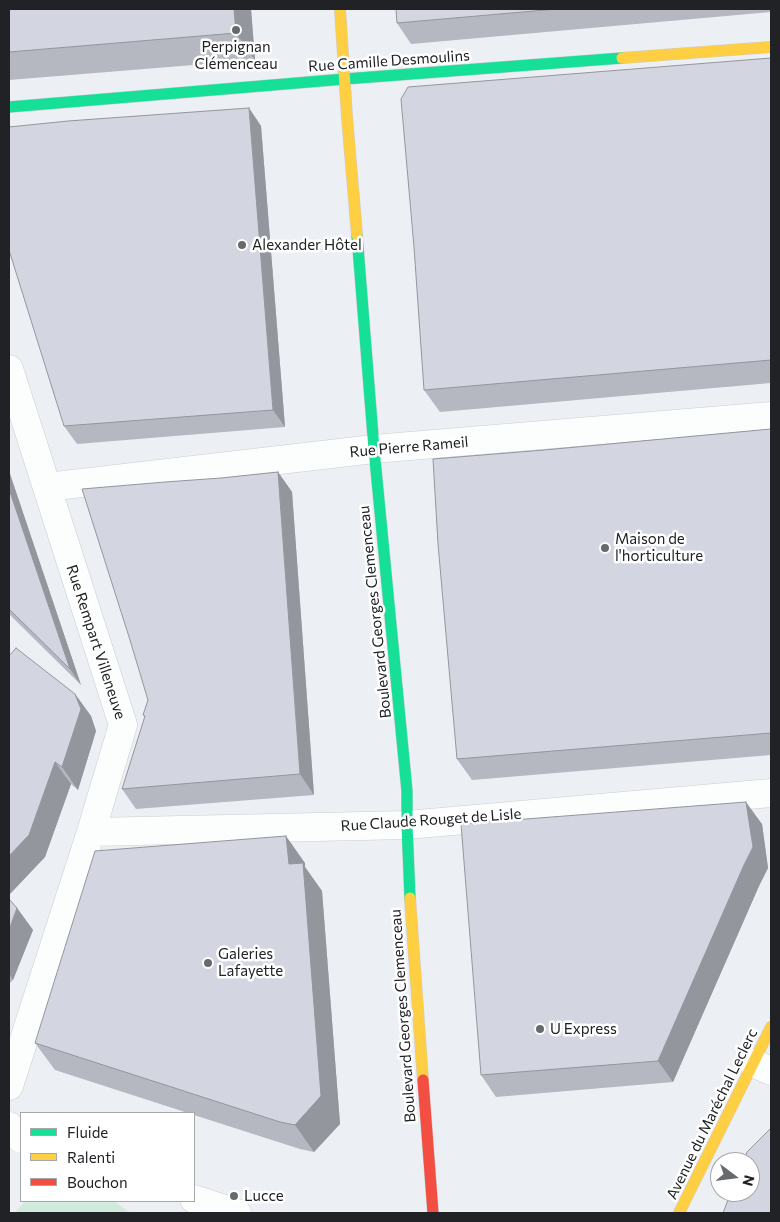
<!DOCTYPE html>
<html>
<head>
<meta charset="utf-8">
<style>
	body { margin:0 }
	#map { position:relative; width:780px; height:1222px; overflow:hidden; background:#eceff4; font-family:Commissioner,sans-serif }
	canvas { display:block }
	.frame { position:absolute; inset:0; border:10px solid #202225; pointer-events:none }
	.legend { position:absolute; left:20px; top:1112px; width:175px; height:90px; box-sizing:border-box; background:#fff; border:1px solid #a6a7a8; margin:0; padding:6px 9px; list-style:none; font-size:15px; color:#202225 }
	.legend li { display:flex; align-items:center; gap:10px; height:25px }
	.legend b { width:25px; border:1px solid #a6a7a8 }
	.north { position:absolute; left:710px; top:1152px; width:50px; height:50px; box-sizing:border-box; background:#fff; border:1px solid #a6a7a8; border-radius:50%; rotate:105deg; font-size:14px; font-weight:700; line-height:20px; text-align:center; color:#202225 }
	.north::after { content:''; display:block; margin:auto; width:18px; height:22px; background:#676a6d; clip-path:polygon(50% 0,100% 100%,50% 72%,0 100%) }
</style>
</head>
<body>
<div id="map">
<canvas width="780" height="1222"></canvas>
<div class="frame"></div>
<ul class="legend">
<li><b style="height:6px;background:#16e098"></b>Fluide</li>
<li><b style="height:6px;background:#ffcf43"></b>Ralenti</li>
<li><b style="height:6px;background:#f24e42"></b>Bouchon</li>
</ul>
<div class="north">N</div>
</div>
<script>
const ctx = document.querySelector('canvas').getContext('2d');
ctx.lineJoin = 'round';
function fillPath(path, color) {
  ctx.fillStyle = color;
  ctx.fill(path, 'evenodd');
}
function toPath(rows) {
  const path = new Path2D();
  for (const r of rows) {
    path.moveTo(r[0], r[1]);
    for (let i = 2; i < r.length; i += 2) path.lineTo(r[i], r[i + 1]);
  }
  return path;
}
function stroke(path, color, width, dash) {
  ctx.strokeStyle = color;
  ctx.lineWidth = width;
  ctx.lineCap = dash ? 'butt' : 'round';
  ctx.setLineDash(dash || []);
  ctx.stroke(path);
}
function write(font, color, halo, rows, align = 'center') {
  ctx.font = font + ' Commissioner,sans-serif';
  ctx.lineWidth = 5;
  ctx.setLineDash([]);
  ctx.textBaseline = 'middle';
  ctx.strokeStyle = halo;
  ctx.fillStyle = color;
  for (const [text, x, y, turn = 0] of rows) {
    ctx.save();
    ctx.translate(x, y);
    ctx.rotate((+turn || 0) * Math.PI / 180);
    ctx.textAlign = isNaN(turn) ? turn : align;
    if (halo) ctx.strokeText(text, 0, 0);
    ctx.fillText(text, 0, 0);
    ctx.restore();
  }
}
fillPath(toPath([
	[25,1201,114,1201,130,1213,15,1213]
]), '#d0ebdd');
const street = toPath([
	[9,369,123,725,91,832,9,1086],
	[47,487,374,449,771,416],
	[91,832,407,825,771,793],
	[753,1063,771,1071],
	[9,1126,21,1139],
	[194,1199,237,1213]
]);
const fast = toPath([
	[9,107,345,79,622,58],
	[357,235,374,449,407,791,407,825,410,898]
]);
const slow = toPath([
	[340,9,347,117,357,235],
	[622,58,771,47],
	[410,898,423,1080],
	[679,1213,771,1027]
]);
const jam = toPath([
	[423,1080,433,1213]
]);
stroke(street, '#cbcdd0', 29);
stroke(fast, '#cbcdd0', 12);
stroke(slow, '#cbcdd0', 12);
stroke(jam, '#cbcdd0', 12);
stroke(street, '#fcfdfd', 28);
stroke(fast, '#16e098', 11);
stroke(slow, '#ffcf43', 11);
stroke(jam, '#f24e42', 11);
fillPath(toPath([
	[9,9,251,9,255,60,9,80],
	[396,9,771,9,771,12,411,44,397,23],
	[771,58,771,383,440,412,424,390,720,63],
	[249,108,261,126,285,427,77,444,64,426],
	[771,429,771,755,472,780,457,759,544,450],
	[9,471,81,685,9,614],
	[278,472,292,492,314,795,136,809,122,789,145,717,143,715,221,478],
	[75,694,91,716,96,731,78,790,71,784,45,857,9,895],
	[762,824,768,868,759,886,673,1082,496,1097,481,1075],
	[305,863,305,867,322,891,340,1124,314,1152,300,1149,194,1115,194,1113,188,1113,55,1070,35,1043],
	[9,899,17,908,33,930,13,980,9,984]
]), '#b5b8c1');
fillPath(toPath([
	[234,9,251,9,255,60,236,33],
	[249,108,261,126,285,427,273,410],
	[9,471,81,685,70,669,9,489],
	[278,472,292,492,314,795,300,774],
	[75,694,91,716,96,731,78,790,62,767],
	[55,762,71,784,45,857,9,895,9,856],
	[746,802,762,824,768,868,759,886,673,1082,658,1061],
	[286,836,305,863,305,867,322,891,340,1124,314,1152,295,1125],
	[17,908,33,930,13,980,9,974,9,930]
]), '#94969d');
const building = toPath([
	[9,9,234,9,236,33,9,52,9,9],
	[396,9,557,9,397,23,396,9],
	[771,58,771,360,424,390,414,247,401,99,408,87,771,58],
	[249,108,273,410,64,426,9,250,9,127,68,121,249,108],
	[771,429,771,733,457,759,438,544,433,459,544,450,771,429],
	[278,472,300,774,122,789,145,716,143,715,148,700,130,640,82,489,165,482,221,478,278,472],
	[9,489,70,669,9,609,9,489],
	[16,648,75,694,81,709,62,767,55,762,29,835,9,856,9,656,16,648],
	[746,802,753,847,744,865,658,1061,481,1075,461,824,746,802],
	[286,836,289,864,303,863,321,1096,295,1125,280,1122,35,1043,95,851,286,836],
	[9,899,17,908,9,930,9,899],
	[771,1128,771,1213,723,1213,731,1192,750,1192,750,1162,743,1162,747,1152,771,1128]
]);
fillPath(building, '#d3d6e0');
stroke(building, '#94969d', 1);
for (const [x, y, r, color] of [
	[236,30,5,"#676a6d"],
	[242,245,5,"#676a6d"],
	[605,548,5,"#676a6d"],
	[208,963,5,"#676a6d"],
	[540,1029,5,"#676a6d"],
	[234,1196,5,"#676a6d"]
]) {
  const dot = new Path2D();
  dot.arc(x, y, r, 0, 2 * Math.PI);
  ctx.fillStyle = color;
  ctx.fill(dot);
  stroke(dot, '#fff', 2);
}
write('15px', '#202225', '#fff', [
	["Perpignan",236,47,"center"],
	["Clémenceau",236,64,"center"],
	["Alexander Hôtel",252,245],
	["Maison de",615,539],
	["l'horticulture",615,556],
	["Galeries",218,954],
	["Lafayette",218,971],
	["U Express",550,1029],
	["Lucce",244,1196]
], 'left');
write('15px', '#202225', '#fff', [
	["Rue Camille Desmoulins",389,61,-4],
	["Rue Pierre Rameil",409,447,-5],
	["Boulevard Georges Clemenceau",375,612,-96],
	["Rue Rempart Villeneuve",96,642,72],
	["Rue Claude Rouget de Lisle",431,820,-4],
	["Boulevard Georges Clemenceau",403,1016,-94],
	["Avenue du Maréchal Leclerc",712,1114,-64]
]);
</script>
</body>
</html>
